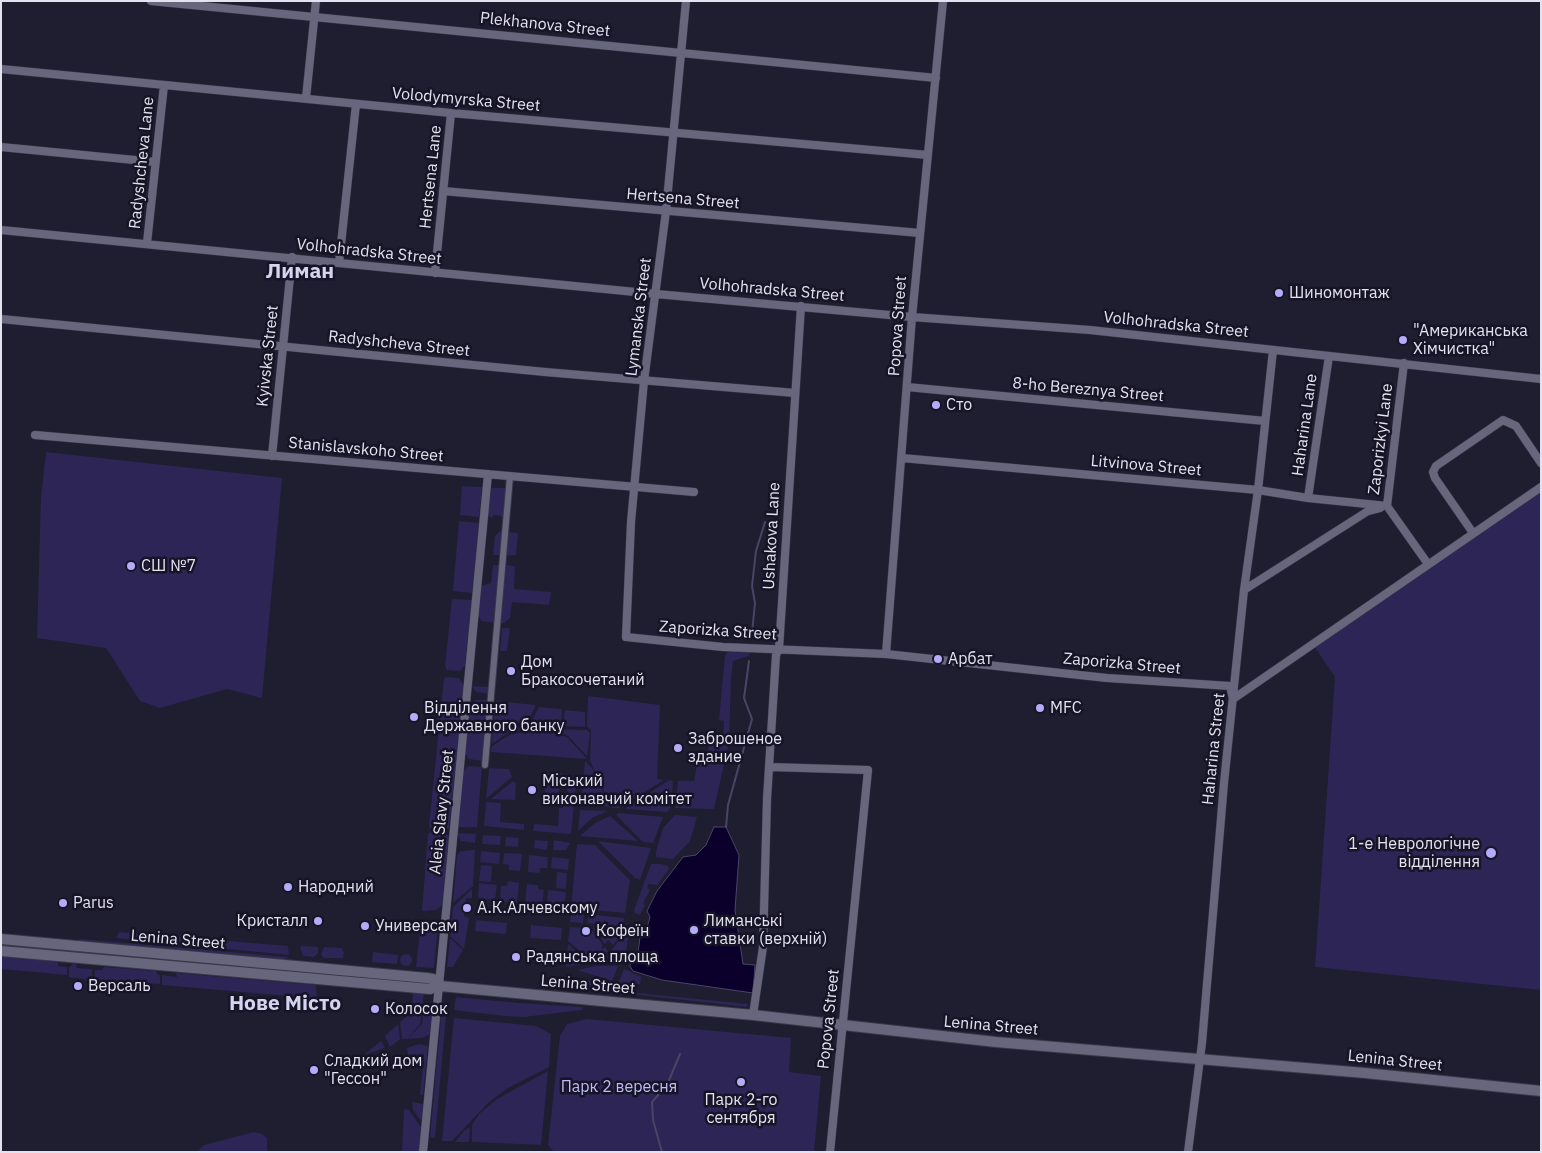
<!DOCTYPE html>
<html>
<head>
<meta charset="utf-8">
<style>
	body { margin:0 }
	#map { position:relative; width:1542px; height:1153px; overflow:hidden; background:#1f1d30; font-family:"IBM Plex Sans",sans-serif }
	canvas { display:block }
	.frame { position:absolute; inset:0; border:2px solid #e3e2ef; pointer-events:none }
</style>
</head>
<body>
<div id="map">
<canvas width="1542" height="1153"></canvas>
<div class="frame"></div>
</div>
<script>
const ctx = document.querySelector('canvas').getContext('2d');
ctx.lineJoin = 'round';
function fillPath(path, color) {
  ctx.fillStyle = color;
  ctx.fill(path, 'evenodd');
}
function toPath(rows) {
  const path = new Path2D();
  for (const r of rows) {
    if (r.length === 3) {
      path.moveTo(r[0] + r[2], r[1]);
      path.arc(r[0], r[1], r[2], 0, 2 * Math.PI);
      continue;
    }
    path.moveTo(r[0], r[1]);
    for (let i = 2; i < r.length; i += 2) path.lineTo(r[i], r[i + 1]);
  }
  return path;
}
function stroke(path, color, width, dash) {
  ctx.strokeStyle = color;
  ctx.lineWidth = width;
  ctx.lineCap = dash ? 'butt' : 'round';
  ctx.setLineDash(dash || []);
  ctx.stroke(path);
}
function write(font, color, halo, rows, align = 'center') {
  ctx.font = font + ' "IBM Plex Sans",sans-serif';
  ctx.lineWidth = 5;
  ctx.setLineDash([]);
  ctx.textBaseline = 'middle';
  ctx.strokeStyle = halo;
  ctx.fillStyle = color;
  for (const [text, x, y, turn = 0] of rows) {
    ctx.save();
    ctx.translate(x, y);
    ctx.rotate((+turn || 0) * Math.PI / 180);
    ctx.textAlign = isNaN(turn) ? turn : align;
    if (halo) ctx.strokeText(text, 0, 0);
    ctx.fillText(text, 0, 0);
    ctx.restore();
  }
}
fillPath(toPath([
	[46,452,282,478,262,698,227,689,160,708,140,701,106,648,37,638,41,497],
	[462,486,482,487,479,517,460,515],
	[1541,487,1541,990,1315,967,1335,677,1312,643],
	[490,488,507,488,504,519,501,516,494,515,492,518,487,515],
	[459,521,480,523,472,593,453,591],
	[500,531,503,532,502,555,493,555,495,536],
	[508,532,518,533,516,555,505,556],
	[493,565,501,565,496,623,481,621,478,613,481,586,491,583],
	[505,565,515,566,514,589,551,592,549,605,512,602,510,618,504,623,499,624],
	[452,599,472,600,465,665,460,671,447,670,445,666],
	[502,628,510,628,507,651,500,651],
	[729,651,751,652,748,656,733,661,731,679,729,742,714,809,675,808,678,781,694,781,697,765,707,765,709,743,723,744,724,721,719,720,725,655],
	[446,677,459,678,464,686,449,828,447,830,431,829,429,826,444,679],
	[472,686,490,687,489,694,476,692],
	[588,696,660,705,657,779,664,780,619,808,612,808,590,761,591,730,587,726],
	[475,700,489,700,482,761,469,759,465,753,470,706],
	[495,701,536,705,527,724,494,720],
	[539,707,562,709,561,725,530,724],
	[565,710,585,712,585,727,563,726],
	[496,724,518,725,525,726,523,730,507,733,492,744,493,726],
	[554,729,587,730,590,733,587,756,568,736],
	[526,732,553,733,567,737,587,759,491,752,492,746,503,739,512,734],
	[585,761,592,768,610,807,581,805],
	[468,766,482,767,477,827,458,827,463,772],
	[489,768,509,769,512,777,486,799],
	[546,773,562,773,561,779,559,780,559,804,544,803],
	[566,774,573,777,576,785,571,834,533,831,534,824,558,826,559,808,563,808,565,795,567,795,568,782,566,780],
	[669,780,673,781,671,807,667,812,625,809],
	[513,781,516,783,515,800,491,799],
	[486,802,501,803,500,822,524,824,524,830,484,826],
	[580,810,608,811,592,818,578,831],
	[619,813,663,817,653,843,643,842,616,815],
	[675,815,697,817,690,841,673,859,656,857,656,852,663,828],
	[610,816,638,841,580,836,595,823],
	[431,832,445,832,449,837,442,905,436,910,422,911,428,834],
	[457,833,476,834,475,843,461,841],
	[483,835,501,836,500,845,482,844],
	[506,837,519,838,518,847,505,846],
	[535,840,548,841,547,850,534,848],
	[554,840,570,843,566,850,553,850],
	[598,841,651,848,640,880,635,878],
	[577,844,595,845,630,880,625,913,571,908],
	[475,850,473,886,453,903,457,855,461,851],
	[481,851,500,853,499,864,480,862],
	[504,853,522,854,520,871,509,870,509,865,503,864],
	[529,855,548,857,547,868,540,868,540,873,528,872],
	[552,857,569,859,568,870,551,868],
	[651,864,661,864,668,866,669,869,657,885,649,884,647,887,650,890,643,903,645,905,640,915,635,913,634,910],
	[481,865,492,866,491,882,479,881],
	[557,872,567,873,566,889,556,888],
	[508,881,519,883,517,903,500,901,501,886,507,886],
	[479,883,497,885,495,900,478,898],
	[527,884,538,885,538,889,544,890,542,906,525,904],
	[472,889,472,898,466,898,464,916,469,918,464,949,450,936,453,907],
	[548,890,566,892,564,908,547,906],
	[571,913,584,914,583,923,570,922],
	[588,914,624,918,623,927,588,923],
	[476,920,507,923,506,934,475,931],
	[425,923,438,925,434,968,416,967,420,930],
	[531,925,562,928,561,940,530,938],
	[570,927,590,928,603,945,601,947,603,949,605,947,608,951,599,961,580,951,568,941],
	[593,928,624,931,613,945,608,940,605,944],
	[119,932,288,946,289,955,116,938],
	[626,932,628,938,626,952,624,955,618,950,616,951,623,956,620,960,611,951,620,939,623,940,621,938],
	[450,938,463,950,453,967,447,967],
	[79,939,288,957,284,961,77,942],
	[1,942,106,954,106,958,1,947],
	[568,944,581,956,592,962,566,967],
	[303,946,318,947,318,953,314,957,303,956,300,947],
	[324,947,342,948,344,953,343,958,324,958,321,955],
	[373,952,398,955,397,964,372,962],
	[406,960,6],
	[113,954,423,981,423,986,112,959],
	[1,955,58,962,58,966,67,967,67,975,1,969],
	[73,964,76,964,77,968,92,969,92,980,69,977,69,967],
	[596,966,618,966,612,981,577,970],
	[104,967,156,971,158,975,160,975,160,984,94,980,95,970,102,970],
	[624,969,641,977,640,984,618,984],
	[176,973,316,985,317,996,312,998,162,985,162,975,177,977],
	[566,978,596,982,598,986,565,982],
	[601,989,617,991,748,1004,747,1007,603,991],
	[413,992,424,994,422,1008,412,1006],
	[456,997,519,1003,583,1007,582,1010,524,1017,505,1016,454,1010],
	[413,1012,418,1013,421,1016,420,1024,408,1038,422,1024,423,1015,432,1015,430,1034,422,1038,402,1039,400,1022],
	[446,1016,435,1138,430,1137,441,1017],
	[454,1018,536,1026,551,1034,549,1067,508,1088,488,1103,452,1141,442,1141],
	[587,1019,791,1038,789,1072,821,1076,814,1152,554,1152,548,1145,560,1036,567,1024],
	[398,1024,400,1039,390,1047,385,1036],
	[381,1041,385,1048,364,1055],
	[419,1044,428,1046,423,1095,420,1095,424,1054,408,1055,407,1048],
	[548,1071,541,1145,472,1142,472,1125,479,1114,497,1099],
	[412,1102,423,1104,422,1122,413,1110],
	[408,1109,421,1127,419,1152,402,1152,404,1110],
	[470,1127,469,1142,455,1142,464,1131],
	[254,1132,262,1134,267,1138,267,1152,197,1152,204,1145]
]), '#2d2555');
const water = toPath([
	[714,827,726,827,739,855,735,910,743,964,755,965,753,993,662,980,633,971,630,966,631,959,638,953,640,937,645,935,650,917,647,911,657,891,683,857,696,855,706,845,714,827]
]);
fillPath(water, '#0b002c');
stroke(water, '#4c4466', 1);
stroke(toPath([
	[752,633,755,603,752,586,756,551,765,522],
	[726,827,728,805,752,719,744,698,749,661],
	[662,1152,653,1120,652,1102,667,1085,680,1054]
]), '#4c4466', 2);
const pedestrian = toPath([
	[485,765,510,476]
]);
const minor = toPath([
	[151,1,936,78],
	[686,1,666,211,644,381,631,522,626,637,723,647,886,654,1107,678,1230,686,1233,699,1541,487],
	[1,69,451,113,928,155],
	[306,98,316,1],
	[1,147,155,162],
	[443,191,920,233],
	[1,230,656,294,912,317,1090,330,1541,379],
	[147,243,164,85],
	[339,263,356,104],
	[435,273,451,113],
	[1,319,545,372,795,393],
	[1404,363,1387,506,1428,564],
	[907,387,1265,421],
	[35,435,694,492],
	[272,456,292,257],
	[902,458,1258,490,1308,498,1387,506],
	[1308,498,1329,356],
	[1473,533,1435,478,1433,472,1436,466,1503,420,1516,426,1541,463],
	[1244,590,1368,511,1380,508],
	[886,654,912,317,943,1],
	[770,767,868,770,830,1152],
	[753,1015,763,947,767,799,776,655,779,649,801,306],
	[423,1152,488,474],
	[1188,1152,1202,1043,1224,783,1244,590,1258,490,1273,350]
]);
const tertiary = toPath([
	[1,939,427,978,433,979,440,986],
	[1,951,430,989,440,986,753,1015,996,1042,1365,1073,1541,1091]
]);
stroke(pedestrian, '#393747', 8);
stroke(minor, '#393747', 9);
stroke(tertiary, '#393747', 12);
stroke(pedestrian, '#67667d', 6);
stroke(minor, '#67667d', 8);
stroke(tertiary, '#67667d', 10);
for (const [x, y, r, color] of [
	[1279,293,5,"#b4acf9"],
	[1403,340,5,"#b4acf9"],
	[936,405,5,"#b4acf9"],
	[131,566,5,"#b4acf9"],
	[938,659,5,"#b4acf9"],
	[511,671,5,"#b4acf9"],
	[1040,708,5,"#b4acf9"],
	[414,717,5,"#b4acf9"],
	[678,748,5,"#b4acf9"],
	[532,790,5,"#b4acf9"],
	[1491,853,6,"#b4acf9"],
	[288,887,5,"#b4acf9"],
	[63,903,5,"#b4acf9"],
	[467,908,5,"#b4acf9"],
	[318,921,5,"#b4acf9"],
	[365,926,5,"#b4acf9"],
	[694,930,5,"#b4acf9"],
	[586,931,5,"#b4acf9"],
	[516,957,5,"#b4acf9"],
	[78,986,5,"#b4acf9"],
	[375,1009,5,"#b4acf9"],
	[314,1070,5,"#b4acf9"],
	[741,1082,5,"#b4acf9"]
]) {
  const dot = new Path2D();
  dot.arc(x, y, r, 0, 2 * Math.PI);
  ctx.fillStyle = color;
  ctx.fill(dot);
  stroke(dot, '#161426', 2);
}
write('16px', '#e3e2ef', '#161426', [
	["Plekhanova Street",545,25,6],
	["Volodymyrska Street",466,100,5],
	["Radyshcheva Lane",142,163,-84],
	["Hertsena Lane",431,177,-84],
	["Hertsena Street",683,199,5],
	["Volhohradska Street",369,252,6],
	["Volhohradska Street",772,290,5],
	["Lymanska Street",639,317,-83],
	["Volhohradska Street",1176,325,6],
	["Popova Street",898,326,-86],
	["Radyshcheva Street",399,344,6],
	["Kyivska Street",268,356,-84],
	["8-ho Bereznya Street",1088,390,5],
	["Haharina Lane",1305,425,-82],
	["Zaporizkyi Lane",1381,439,-83],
	["Stanislavskoho Street",366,450,5],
	["Litvinova Street",1146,466,5],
	["Ushakova Lane",772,536,-87],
	["Zaporizka Street",718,631,4],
	["Zaporizka Street",1122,664,5],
	["Haharina Street",1214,749,-84],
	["Aleia Slavy Street",442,812,-84],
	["Lenina Street",178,940,5],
	["Lenina Street",588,985,5],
	["Popova Street",829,1019,-84],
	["Lenina Street",991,1026,5],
	["Lenina Street",1395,1061,6]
]);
write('16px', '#e3e2ef', '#161426', [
	["Шиномонтаж",1289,293],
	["\"Американська",1413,331],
	["Хімчистка\"",1413,349],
	["Сто",946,405],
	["СШ №7",141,566],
	["Арбат",948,659],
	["Дом",521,662],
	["Бракосочетаний",521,680],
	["Відділення",424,708],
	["Державного банку",424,726],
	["MFC",1050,708],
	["Заброшеное",688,739],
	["здание",688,757],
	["Міський",542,781],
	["виконавчий комітет",542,799],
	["1-е Неврологічне",1480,844,"right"],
	["відділення",1480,862,"right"],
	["Народний",298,887],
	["Parus",73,903],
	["А.К.Алчевскому",477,908],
	["Кристалл",308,921,"right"],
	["Лиманські",704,921],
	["ставки (верхній)",704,939],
	["Универсам",375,926],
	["Кофеїн",596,931],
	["Радянська площа",526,957],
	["Версаль",88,986],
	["Колосок",385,1009],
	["Сладкий дом",324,1061],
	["\"Гессон\"",324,1079],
	["Парк 2-го",741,1100,"center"],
	["сентября",741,1118,"center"]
], 'left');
write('16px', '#bfbafa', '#161426', [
	["Парк 2 вересня",619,1087]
]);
write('bold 21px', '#d5d4ee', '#161426', [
	["Лиман",300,272],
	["Нове Місто",285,1004]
]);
</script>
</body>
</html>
